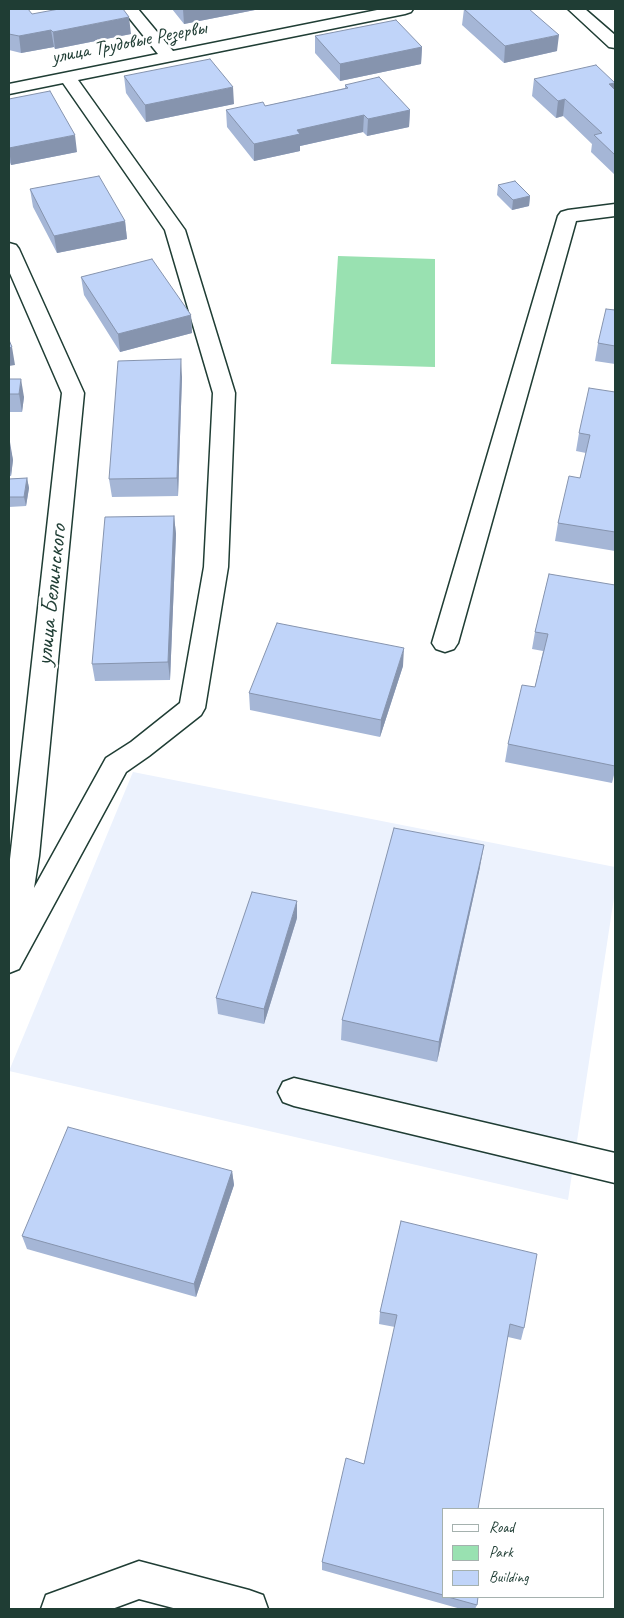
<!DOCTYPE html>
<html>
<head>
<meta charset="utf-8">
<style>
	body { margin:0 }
	#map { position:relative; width:624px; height:1618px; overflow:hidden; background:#fff; font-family:Caveat,sans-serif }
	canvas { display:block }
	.frame { position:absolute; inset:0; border:10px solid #1f3d34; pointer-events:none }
	.legend { position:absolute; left:442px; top:1508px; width:162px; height:90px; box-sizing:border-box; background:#fff; border:1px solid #a5b1ae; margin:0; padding:6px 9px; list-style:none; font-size:15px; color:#1f3d34 }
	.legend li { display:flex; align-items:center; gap:10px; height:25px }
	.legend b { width:25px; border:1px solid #a5b1ae }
</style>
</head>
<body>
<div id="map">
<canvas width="624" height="1618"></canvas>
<div class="frame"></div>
<ul class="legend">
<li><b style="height:6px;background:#fff"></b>Road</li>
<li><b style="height:14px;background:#99e1b1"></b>Park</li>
<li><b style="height:14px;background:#c0d4f9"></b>Building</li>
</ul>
</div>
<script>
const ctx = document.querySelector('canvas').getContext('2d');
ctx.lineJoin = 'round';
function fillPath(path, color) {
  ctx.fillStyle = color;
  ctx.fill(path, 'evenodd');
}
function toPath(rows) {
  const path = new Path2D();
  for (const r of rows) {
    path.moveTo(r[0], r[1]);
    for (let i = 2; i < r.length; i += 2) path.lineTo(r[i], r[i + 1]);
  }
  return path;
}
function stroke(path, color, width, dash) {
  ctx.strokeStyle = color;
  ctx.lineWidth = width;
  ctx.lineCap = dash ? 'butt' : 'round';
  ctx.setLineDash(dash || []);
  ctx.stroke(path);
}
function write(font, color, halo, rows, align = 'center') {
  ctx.font = font + ' Caveat,sans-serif';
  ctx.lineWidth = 5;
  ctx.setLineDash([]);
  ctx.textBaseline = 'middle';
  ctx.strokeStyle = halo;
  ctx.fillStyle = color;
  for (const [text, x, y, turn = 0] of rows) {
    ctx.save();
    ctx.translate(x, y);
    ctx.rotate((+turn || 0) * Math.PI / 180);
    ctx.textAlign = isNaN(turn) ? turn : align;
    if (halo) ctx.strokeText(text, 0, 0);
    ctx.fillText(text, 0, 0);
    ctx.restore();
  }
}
fillPath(toPath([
	[133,772,615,867,615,891,568,1200,9,1071]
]), '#ecf2fd');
fillPath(toPath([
	[338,256,435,259,435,367,331,364]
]), '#99e1b1');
const minor = toPath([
	[122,9,138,9,173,51,382,9,413,9,411,12,405,14,78,80,185,230,235,393,228,567,205,708,201,715,149,756,126,772,19,969,9,973,9,868,62,393,9,271,9,243,16,245,19,249,84,393,39,856,34,888,106,758,131,742,180,703,204,567,213,393,165,230,63,83,9,94,9,84,158,54,122,9],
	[568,9,585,9,615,35,615,48,609,47,568,9],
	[615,204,615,216,576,221,458,643,454,649,445,652,436,649,432,643,558,216,561,212,568,210,615,204],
	[294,1078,615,1153,615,1183,294,1106,283,1102,278,1092,283,1082,294,1078],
	[139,1561,249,1590,263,1595,268,1609,177,1609,139,1599,112,1609,41,1609,46,1595,139,1561]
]);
stroke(minor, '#1f3d34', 3);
fillPath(minor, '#fff');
fillPath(toPath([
	[9,9,32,14,131,34,55,49,54,47,21,53,9,50],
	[172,9,260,9,184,24],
	[464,9,557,51,504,63,462,25],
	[315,36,422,47,421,64,340,81,315,53],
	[124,76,234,104,146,122,126,93],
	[534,79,614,89,615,90,615,175,591,152,592,144,563,116,556,118,532,96],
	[345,85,410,110,409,127,367,136,363,132,300,146,300,151,254,161,227,127,226,110,265,106,345,88],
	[9,99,77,152,11,165,9,160],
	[498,185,530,196,529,206,512,210,497,195],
	[30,189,125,221,127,239,57,253,33,207],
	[81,277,191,315,192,333,120,352,84,295],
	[615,277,615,287,614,287],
	[615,310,615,364,595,361,598,343],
	[182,377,178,496,112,497,109,479],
	[9,379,24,397,22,412,9,412],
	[615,392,615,551,555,541,558,523,580,478,586,453,576,451,579,433],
	[9,442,13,460,11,476,9,476],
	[27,478,29,488,26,506,9,507,9,479],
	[174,516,176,534,170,680,95,681,92,664],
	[549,574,615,721,615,771,612,783,505,762,508,744,535,687,543,651,532,649,535,632],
	[403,666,380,737,250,710,249,693],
	[480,867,437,1062,341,1040,342,1020],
	[297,918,264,1024,218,1014,216,998],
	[232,1171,234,1185,196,1297,27,1249,22,1236],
	[401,1221,524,1328,521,1340,508,1337,443,1509,443,1597,478,1597,477,1605,475,1609,461,1609,322,1570,322,1562,364,1464,395,1327,379,1324,380,1312]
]), '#a5b6d6');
fillPath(toPath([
	[183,9,260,9,184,24],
	[129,17,131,34,55,49,53,32],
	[51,30,54,47,21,53,19,36],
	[559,35,557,51,504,63,505,46],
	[422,47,421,64,340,81,340,64],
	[615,83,615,84,613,100,609,84],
	[233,87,234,104,146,122,145,105],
	[565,99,563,116,556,118,558,101],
	[410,110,409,127,367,136,368,119],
	[364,115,363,132,300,146,300,151,254,161,254,144,297,130],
	[75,135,77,152,11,165,9,148],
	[530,196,529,206,512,210,513,200],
	[125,221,127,239,57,253,54,236],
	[191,315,192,333,120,352,118,334],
	[12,347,15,365,9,366,9,348],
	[181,359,182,377,178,496,177,478],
	[21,379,24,397,22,412,19,394],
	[10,442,13,460,11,476,9,465],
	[27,478,29,488,26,506,24,497],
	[174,516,176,534,170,680,168,662],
	[404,648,403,666,380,737,381,720],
	[484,845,480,867,437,1062,439,1042],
	[297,901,297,918,264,1024,264,1009],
	[232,1171,234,1185,196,1297,194,1284]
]), '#8694ae');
const building = toPath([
	[9,9,28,9,32,14,59,9,123,9,129,17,53,32,51,30,19,36,9,34,9,9],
	[464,9,529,9,559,35,505,46,464,9],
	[396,20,422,47,340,64,315,36,396,20],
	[210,59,233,87,145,105,124,76,210,59],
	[596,65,615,83,609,84,615,90,615,155,594,135,602,133,565,99,558,101,534,79,596,65],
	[379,77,410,110,368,119,364,115,297,130,300,134,254,144,226,110,263,102,265,106,348,88,345,85,379,77],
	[50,91,75,135,9,148,9,99,50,91],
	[99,176,125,221,54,236,30,189,99,176],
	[515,181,530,196,513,200,498,185,515,181],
	[152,259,191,315,118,334,81,277,152,259],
	[606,309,615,310,615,346,598,343,606,309],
	[9,340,12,347,9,348,9,340],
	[181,359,177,478,109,479,118,361,181,359],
	[9,379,21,379,19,394,9,394,9,379],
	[589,388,615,392,615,532,558,523,569,476,580,478,590,435,579,433,589,388],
	[27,478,24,497,9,497,9,479,27,478],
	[174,516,168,662,92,664,105,517,174,516],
	[549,574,615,585,615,766,508,744,522,685,535,687,548,634,535,632,549,574],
	[277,623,404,648,381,720,249,693,277,623],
	[394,828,484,845,439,1042,342,1020,394,828],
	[252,892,297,901,264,1009,216,998,252,892],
	[68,1127,232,1171,194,1284,22,1236,68,1127],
	[401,1221,537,1254,524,1328,510,1324,478,1509,443,1509,443,1595,322,1562,346,1458,364,1464,397,1315,380,1312,401,1221],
	[448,1597,478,1597,477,1605,448,1597]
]);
fillPath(building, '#c0d4f9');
stroke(building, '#8694ae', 1);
write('20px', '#1f3d34', '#fff', [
	["улица Трудовые Резервы",129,43,-11]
]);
write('24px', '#1f3d34', '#fff', [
	["улица Белинского",52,595,-84]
]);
</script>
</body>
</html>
